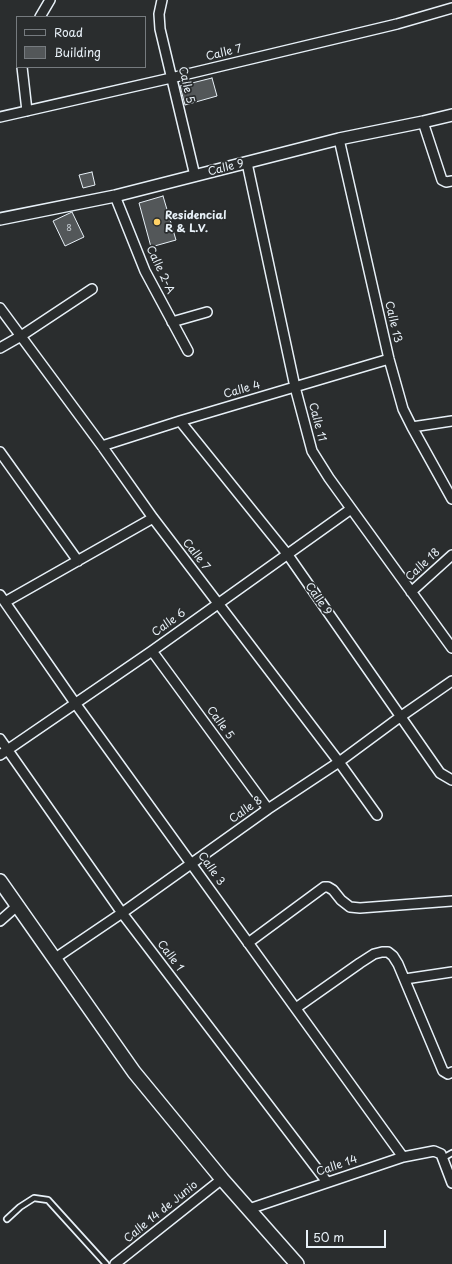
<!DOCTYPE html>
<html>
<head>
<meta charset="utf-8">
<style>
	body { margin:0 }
	#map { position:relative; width:452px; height:1264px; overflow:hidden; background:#2a2d2e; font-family:"Playpen Sans",sans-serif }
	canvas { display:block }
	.legend { position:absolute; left:16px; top:16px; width:130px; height:52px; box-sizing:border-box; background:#2a2d2e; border:1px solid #767b7f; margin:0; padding:5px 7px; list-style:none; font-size:12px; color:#e8f1f8 }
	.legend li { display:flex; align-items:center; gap:8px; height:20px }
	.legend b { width:20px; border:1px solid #767b7f }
	.scale { position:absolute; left:306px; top:1230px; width:80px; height:18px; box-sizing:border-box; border:2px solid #e8f1f8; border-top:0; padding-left:5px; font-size:12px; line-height:14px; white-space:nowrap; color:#e8f1f8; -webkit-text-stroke:3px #2a2d2e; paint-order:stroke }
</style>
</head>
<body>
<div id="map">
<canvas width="452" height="1264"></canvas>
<ul class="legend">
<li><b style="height:5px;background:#2a2d2e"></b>Road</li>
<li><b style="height:11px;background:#535759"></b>Building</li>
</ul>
<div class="scale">50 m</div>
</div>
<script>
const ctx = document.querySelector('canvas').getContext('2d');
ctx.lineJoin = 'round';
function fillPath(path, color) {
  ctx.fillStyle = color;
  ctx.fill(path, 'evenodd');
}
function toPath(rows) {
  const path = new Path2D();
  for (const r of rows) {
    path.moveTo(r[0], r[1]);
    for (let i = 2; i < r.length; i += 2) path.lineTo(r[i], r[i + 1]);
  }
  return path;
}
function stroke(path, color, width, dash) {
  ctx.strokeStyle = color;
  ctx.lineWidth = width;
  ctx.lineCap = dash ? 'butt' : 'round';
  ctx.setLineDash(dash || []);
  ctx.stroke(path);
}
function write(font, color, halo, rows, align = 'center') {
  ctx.font = font + ' "Playpen Sans",sans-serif';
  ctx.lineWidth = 3.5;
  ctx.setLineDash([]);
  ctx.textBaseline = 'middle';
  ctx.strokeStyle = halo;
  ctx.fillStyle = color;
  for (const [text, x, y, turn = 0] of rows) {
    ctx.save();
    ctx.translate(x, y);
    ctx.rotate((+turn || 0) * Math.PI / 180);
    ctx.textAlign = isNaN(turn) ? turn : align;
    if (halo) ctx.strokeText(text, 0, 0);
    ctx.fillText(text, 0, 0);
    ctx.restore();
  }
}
const building = toPath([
	[212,78,217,96,185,105,180,86,212,78],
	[92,172,95,185,83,188,79,175,92,172],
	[163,196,176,240,151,247,139,203,163,196],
	[72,212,84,237,65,246,53,221,72,212]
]);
fillPath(building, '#535759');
stroke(building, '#e8f1f8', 1);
const service = toPath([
	[443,1158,452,1153],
	[7,1219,20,1207,34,1198,48,1200,106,1264]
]);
const minor = toPath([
	[162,0,159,14,160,29,195,176],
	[40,17,50,0],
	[22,67,27,111],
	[0,117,171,78,397,24,452,8],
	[423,122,442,180,446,182,452,181],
	[339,139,389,359,403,409,412,427,452,499],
	[247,163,295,387,312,451,329,478,452,648],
	[115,196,145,271,188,351],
	[0,308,102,446,153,518,339,762,377,815],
	[172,322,207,312],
	[0,348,21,336,92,289],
	[180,421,288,555,440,773,452,780],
	[412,427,452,421],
	[102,446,180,421,389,359],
	[0,452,78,561],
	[411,592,452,555],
	[0,595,75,703,403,1157],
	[5,602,153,518],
	[152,651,268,809],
	[0,739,122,913,327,1182],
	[0,755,152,651,351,509],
	[0,921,17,906],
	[248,943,324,887,328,887,333,890,341,900,350,907,360,908,452,901],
	[54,959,122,913,268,809,339,762,400,717,452,681],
	[405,979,452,972],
	[296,1008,360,963,374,954,382,952,388,952,393,956,398,964,443,1071,448,1074,452,1072],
	[249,1209,403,1157,434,1151,441,1154,452,1183],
	[115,1264,222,1179]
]);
const tertiary = toPath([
	[0,219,115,196,339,139,423,122,452,115]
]);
const secondary = toPath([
	[0,881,134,1072,222,1179,297,1264]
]);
stroke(service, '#e8f1f8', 8);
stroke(minor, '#e8f1f8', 12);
stroke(tertiary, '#e8f1f8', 14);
stroke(secondary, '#e8f1f8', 16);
stroke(service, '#2a2d2e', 4.5);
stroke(minor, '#2a2d2e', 9);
stroke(tertiary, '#2a2d2e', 11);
stroke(secondary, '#2a2d2e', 13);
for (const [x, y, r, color] of [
	[157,222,4,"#ffd166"]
]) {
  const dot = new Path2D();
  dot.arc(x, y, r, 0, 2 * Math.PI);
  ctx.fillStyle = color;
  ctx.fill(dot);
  stroke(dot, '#2a2d2e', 1.5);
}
write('9px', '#c3cad0', null, [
	["8",69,229]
]);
write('11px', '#e8f1f8', '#2a2d2e', [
	["Calle 7",224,53,-14],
	["Calle 5",186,85,77],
	["Calle 9",226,168,-14],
	["Calle 2-A",160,270,65],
	["Calle 13",393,322,77],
	["Calle 4",242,390,-16],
	["Calle 11",317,422,75],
	["Calle 7",196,555,52],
	["Calle 18",423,565,-43],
	["Calle 9",318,599,55],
	["Calle 6",169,623,-36],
	["Calle 5",220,723,54],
	["Calle 8",246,810,-35],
	["Calle 3",211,869,55],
	["Calle 1",170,956,53],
	["Calle 14",337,1166,-19],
	["Calle 14 de Junio",161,1212,-39]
]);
write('bold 11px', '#e8f1f8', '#2a2d2e', [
	["Residencial",165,216],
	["R & L.V.",165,229]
], 'left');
</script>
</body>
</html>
